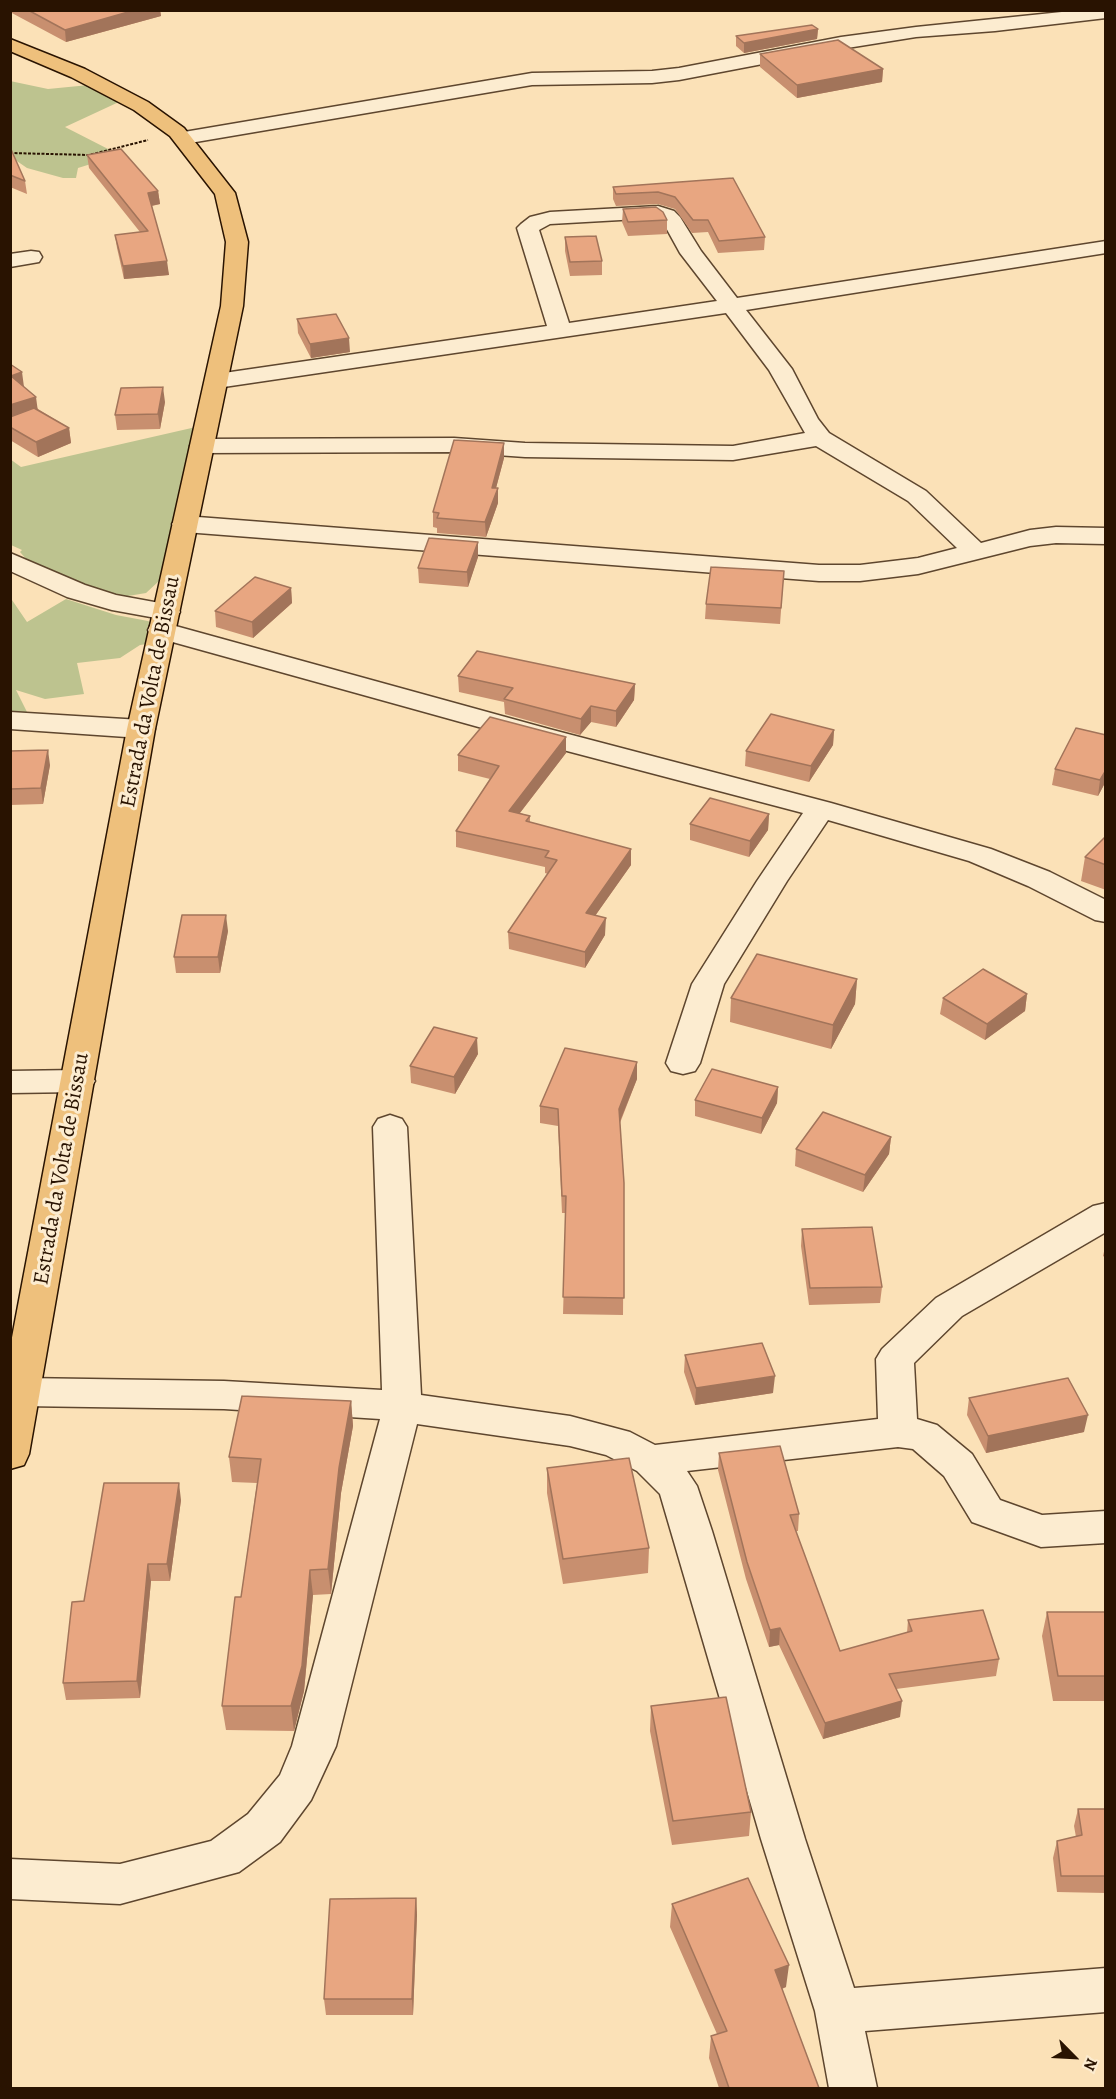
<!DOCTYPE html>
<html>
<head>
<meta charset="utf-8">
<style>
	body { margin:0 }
	#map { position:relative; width:1116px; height:2099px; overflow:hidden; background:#fbe1b7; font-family:Alegreya,serif }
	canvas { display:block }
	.frame { position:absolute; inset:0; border:12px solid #291301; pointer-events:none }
	.north { position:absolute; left:1044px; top:2027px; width:60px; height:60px; -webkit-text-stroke:4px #fcecd0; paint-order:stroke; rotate:114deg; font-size:16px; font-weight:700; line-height:24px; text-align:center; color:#291301 }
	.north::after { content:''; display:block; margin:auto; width:21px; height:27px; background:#291301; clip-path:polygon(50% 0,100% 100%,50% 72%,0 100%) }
</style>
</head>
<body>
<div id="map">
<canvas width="1116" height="2099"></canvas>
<div class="frame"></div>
<div class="north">N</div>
</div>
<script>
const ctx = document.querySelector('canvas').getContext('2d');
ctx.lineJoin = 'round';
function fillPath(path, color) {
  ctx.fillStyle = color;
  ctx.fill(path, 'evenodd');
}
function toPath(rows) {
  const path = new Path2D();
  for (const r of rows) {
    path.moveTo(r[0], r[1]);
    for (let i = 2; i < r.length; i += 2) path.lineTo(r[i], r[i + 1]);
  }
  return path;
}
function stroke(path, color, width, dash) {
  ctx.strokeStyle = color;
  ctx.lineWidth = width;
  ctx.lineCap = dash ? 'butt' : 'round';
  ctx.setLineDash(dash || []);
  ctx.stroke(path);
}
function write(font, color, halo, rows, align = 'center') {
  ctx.font = font + ' Alegreya,serif';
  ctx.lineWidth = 6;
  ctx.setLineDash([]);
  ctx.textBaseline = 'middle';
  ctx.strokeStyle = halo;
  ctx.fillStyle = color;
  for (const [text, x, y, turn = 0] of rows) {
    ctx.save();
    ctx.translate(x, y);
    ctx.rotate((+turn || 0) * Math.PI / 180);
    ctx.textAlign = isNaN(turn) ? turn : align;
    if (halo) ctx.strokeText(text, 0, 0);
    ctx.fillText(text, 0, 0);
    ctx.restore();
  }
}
fillPath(toPath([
	[10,81,48,89,89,85,121,101,65,127,112,151,110,158,78,168,76,178,63,178,27,168,11,157],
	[196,427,159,581,146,593,122,597,96,594,34,568,20,552,22,550,11,545,10,459,21,467],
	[10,573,12,600,27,622,66,599,116,615,148,621,157,626,154,643,140,645,120,658,77,663,84,694,45,699,16,690,30,718,11,726]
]), '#bdc38f');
const minor = toPath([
	[1081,10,1106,10,1106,18,995,31,916,37,841,49,679,80,652,83,532,85,184,144,177,142,174,138,177,134,184,132,532,73,652,71,679,68,841,37,916,27,1081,10],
	[658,206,674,211,680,217,701,251,737,298,1106,241,1106,253,746,310,792,369,818,419,829,433,926,491,981,543,1030,530,1056,527,1106,528,1106,544,1056,543,1030,546,918,574,860,581,819,581,185,532,176,529,172,524,176,519,185,516,819,565,860,565,918,558,957,548,908,501,816,446,733,460,525,457,454,452,202,453,193,451,190,446,193,441,202,439,454,438,525,443,733,446,805,433,769,370,726,313,217,388,209,386,205,381,209,376,217,374,547,326,517,228,521,224,530,217,550,212,658,206],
	[656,218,664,224,680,253,717,301,569,323,539,230,550,224,656,218],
	[31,251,39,252,42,257,39,262,10,267,10,254,31,251],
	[10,553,85,585,116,595,176,606,180,612,176,618,167,620,112,610,67,597,10,571,10,553],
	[161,622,549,729,831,803,991,849,1050,872,1106,900,1106,922,1095,920,1028,886,969,861,828,820,787,881,724,984,700,1063,695,1071,683,1074,671,1071,666,1063,692,984,757,881,803,813,529,741,151,636,148,630,151,624,161,622],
	[10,712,141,720,151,723,155,729,151,735,141,738,10,729,10,712],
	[78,1070,90,1073,95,1081,90,1089,78,1092,10,1093,10,1071,78,1070],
	[390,1115,402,1119,407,1127,421,1395,570,1416,630,1432,655,1445,878,1419,876,1359,882,1349,936,1298,1093,1206,1106,1203,1106,1232,962,1316,914,1363,917,1419,937,1425,972,1454,1000,1500,1042,1515,1106,1511,1106,1543,1041,1547,972,1522,944,1476,913,1449,898,1447,687,1471,697,1486,712,1531,805,1839,854,1988,1106,1968,1106,2012,865,2031,877,2088,829,2088,815,2011,761,1839,660,1494,637,1471,606,1455,570,1446,417,1424,336,1746,311,1800,280,1842,239,1872,120,1904,10,1899,10,1859,120,1864,211,1841,248,1814,280,1775,292,1746,380,1419,224,1409,22,1406,10,1403,10,1381,22,1378,224,1381,382,1390,373,1127,378,1119,390,1115]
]);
const major = toPath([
	[10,39,85,69,148,102,184,128,235,193,248,242,243,306,155,729,29,1454,24,1465,10,1469,10,1348,127,729,221,306,226,242,215,194,170,136,134,110,71,77,10,51,10,39]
]);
stroke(minor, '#5e462e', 3);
stroke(major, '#291301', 3);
stroke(toPath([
	[10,153,89,155,148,140]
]), '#291301', 2, [3, 1.5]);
fillPath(minor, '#fcecd0');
fillPath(major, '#eec07c');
fillPath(toPath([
	[10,10,160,10,161,16,66,42,10,12],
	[818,29,817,39,744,53,736,46,736,36],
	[760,54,883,69,882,82,797,98,760,67],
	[10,147,25,181,27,194,10,187],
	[87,155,158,191,160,204,152,206,169,275,124,279,117,248,115,235,140,232,89,168],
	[733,178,765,237,764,250,718,253,708,232,692,233,675,209,658,204,616,206,613,199,613,187],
	[623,209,667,220,667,234,628,236,622,222],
	[565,237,602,261,602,275,570,276,565,251],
	[297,319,350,352,311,358,298,333],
	[10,364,38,409,69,428,71,443,38,457,10,440],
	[165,402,160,429,117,430,115,415],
	[504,443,504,458,496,488,498,503,486,537,437,533,437,528,433,527,433,512],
	[478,542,478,557,468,587,419,583,418,568],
	[784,571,780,624,705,619,706,604],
	[291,588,292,603,253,638,216,627,215,611],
	[458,676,635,684,634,700,616,727,591,722,580,735,505,714,504,702,459,692],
	[834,730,833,745,809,782,745,766,746,751],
	[1106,735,1106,781,1098,796,1052,785,1055,769],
	[10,751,50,765,43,804,10,805],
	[566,753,520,813,530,816,530,822,631,849,631,865,595,916,605,935,585,968,509,949,508,932,548,874,545,873,545,867,456,847,456,831,490,779,458,771,458,755],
	[769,814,768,830,749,857,690,840,690,824],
	[1106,836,1106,890,1081,881,1085,857],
	[228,931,220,973,176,973,174,957],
	[857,979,855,1004,831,1049,730,1022,731,998],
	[1027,994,1025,1011,985,1040,940,1014,943,998],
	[478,1054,455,1094,411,1083,410,1066],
	[637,1062,637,1079,620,1123,624,1183,623,1315,563,1314,566,1213,562,1213,558,1126,540,1123,540,1106],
	[778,1087,777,1103,761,1134,695,1116,695,1100],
	[891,1137,889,1154,863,1192,795,1166,796,1149],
	[802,1229,882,1287,880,1303,809,1305,801,1246],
	[1106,1243,1106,1258,1103,1256],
	[685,1355,773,1393,695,1405,684,1372],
	[969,1398,1084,1432,986,1453,967,1415],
	[351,1401,353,1426,341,1493,331,1594,313,1595,304,1691,294,1731,226,1730,222,1706,241,1597,257,1483,232,1482,229,1457],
	[719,1453,799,1514,798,1531,796,1531,840,1651,907,1633,908,1620,999,1659,996,1676,896,1689,900,1717,823,1739,779,1645,769,1647,746,1579,718,1470],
	[547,1468,649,1548,648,1573,563,1584,547,1493],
	[181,1500,170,1581,151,1581,140,1698,66,1700,63,1683,84,1601],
	[1047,1612,1106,1612,1106,1701,1053,1701,1042,1636],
	[651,1706,751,1812,749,1836,672,1845,650,1731],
	[1078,1809,1106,1809,1106,1893,1057,1892,1053,1858,1057,1841,1076,1837,1074,1826],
	[416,1898,417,1915,413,2015,326,2015,324,1999],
	[672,1904,786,1987,782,1989,819,2088,719,2088,709,2058,711,2036,717,2034,670,1927]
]), '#c88f6f');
fillPath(toPath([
	[135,10,160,10,161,16,66,42,65,30],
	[818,29,817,39,744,53,744,43],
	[883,69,882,82,797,98,797,85],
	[158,191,160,204,150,206,148,193],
	[167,261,169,275,124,279,123,266],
	[349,338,350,352,311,358,310,344],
	[22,372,24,387,13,390,11,376],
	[163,387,165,402,160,429,158,414],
	[36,397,38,412,10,420,10,405],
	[69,428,71,443,38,457,36,442],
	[504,443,504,458,492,503,492,488],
	[498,488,498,503,486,537,485,522],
	[478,542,478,557,468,587,467,572],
	[291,588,292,603,253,638,252,622],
	[635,684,634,700,616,727,616,711],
	[591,706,591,722,580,735,581,719],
	[834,730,833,745,809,782,811,766],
	[566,737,566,753,509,827,509,811],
	[48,750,50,765,43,804,41,788],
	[1106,770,1106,781,1098,796,1100,780],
	[769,814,768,830,749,857,750,841],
	[631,849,631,865,585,930,586,913],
	[226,915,228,931,220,973,218,957],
	[606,918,605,935,585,968,585,952],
	[857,979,855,1004,831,1049,833,1025],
	[1027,994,1025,1011,985,1040,987,1024],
	[477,1038,478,1054,455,1094,454,1077],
	[637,1062,637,1079,618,1126,619,1109],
	[778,1087,777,1103,761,1134,762,1118],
	[891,1137,889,1154,863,1192,865,1175],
	[775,1376,773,1393,695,1405,696,1388],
	[351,1401,353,1426,341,1493,331,1594,328,1569,339,1468],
	[1088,1415,1084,1432,986,1453,988,1436],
	[179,1483,181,1500,170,1581,167,1564],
	[148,1564,151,1581,140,1698,137,1681],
	[310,1570,313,1595,304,1691,294,1731,291,1706],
	[780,1628,779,1645,769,1647,770,1630],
	[902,1701,900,1717,823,1739,825,1723],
	[416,1898,417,1915,413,2015,412,1999],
	[789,1965,786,1987,772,1992,775,1970]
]), '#a2745a');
const building = toPath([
	[28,10,135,10,65,30,28,10],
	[812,25,818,29,744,43,736,36,812,25],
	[838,40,883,69,797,85,760,54,838,40],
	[10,147,25,181,10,175,10,147],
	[121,149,158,191,148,193,167,261,123,266,115,235,148,231,87,155,121,149],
	[733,178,765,237,719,241,708,220,693,220,675,197,658,192,616,194,613,187,733,178],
	[656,207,663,212,667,220,628,222,623,209,656,207],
	[596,236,602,261,570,262,565,237,596,236],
	[336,314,349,338,310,344,297,319,336,314],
	[10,364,22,372,11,376,36,397,10,405,10,364],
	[163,387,158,414,115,415,121,388,163,387],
	[34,408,69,428,36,442,10,427,10,417,34,408],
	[454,440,504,443,492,488,498,488,485,522,437,518,439,513,433,512,454,440],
	[429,538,478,542,467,572,418,568,429,538],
	[711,567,784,571,781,608,706,604,711,567],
	[255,577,291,588,252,622,215,611,255,577],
	[477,651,635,684,616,711,591,706,581,719,504,699,513,688,458,676,477,651],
	[771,714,834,730,811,766,746,751,771,714],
	[490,717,566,737,509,811,530,816,526,821,631,849,586,913,606,918,585,952,508,932,557,860,545,857,549,851,456,831,499,766,458,755,490,717],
	[1076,728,1106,735,1106,770,1100,780,1055,769,1076,728],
	[48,750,41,788,10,789,10,751,48,750],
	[710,798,769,814,750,841,690,824,710,798],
	[1106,836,1106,865,1085,857,1106,836],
	[182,915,226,915,218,957,174,957,182,915],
	[757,954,857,979,833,1025,731,998,757,954],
	[983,969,1027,994,987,1024,943,998,983,969],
	[434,1027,477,1038,454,1077,410,1066,434,1027],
	[565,1048,637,1062,619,1109,624,1183,624,1298,563,1297,566,1196,562,1196,558,1109,540,1106,565,1048],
	[712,1069,778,1087,762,1118,695,1100,712,1069],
	[823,1112,891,1137,865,1175,796,1149,823,1112],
	[872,1227,882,1287,810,1288,802,1229,872,1227],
	[762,1343,775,1376,696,1388,685,1355,762,1343],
	[1068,1378,1088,1415,988,1436,969,1398,1068,1378],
	[242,1396,351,1401,339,1468,328,1569,310,1570,302,1666,291,1706,222,1706,235,1597,241,1597,261,1459,229,1457,242,1396],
	[780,1446,799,1514,790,1515,840,1651,912,1631,908,1620,983,1610,999,1659,889,1674,902,1701,825,1723,780,1628,770,1630,747,1562,719,1453,780,1446],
	[629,1458,649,1548,563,1559,547,1468,629,1458],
	[104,1483,179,1483,167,1564,148,1564,137,1681,63,1683,72,1602,84,1601,104,1483],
	[1047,1612,1106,1612,1106,1676,1058,1676,1047,1612],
	[726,1697,751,1812,673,1821,651,1706,726,1697],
	[1078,1809,1106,1809,1106,1876,1061,1876,1057,1841,1082,1835,1078,1809],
	[748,1878,789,1965,775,1970,819,2088,729,2088,711,2036,727,2031,672,1904,748,1878],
	[416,1898,412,1999,324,1999,330,1899,416,1898]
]);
fillPath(building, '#e8a681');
stroke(building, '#a2745a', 1.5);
write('22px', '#291301', '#fcecd0', [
	["Estrada da Volta de Bissau",151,692,-79],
	["Estrada da Volta de Bissau",62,1169,-80]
]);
</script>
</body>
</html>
